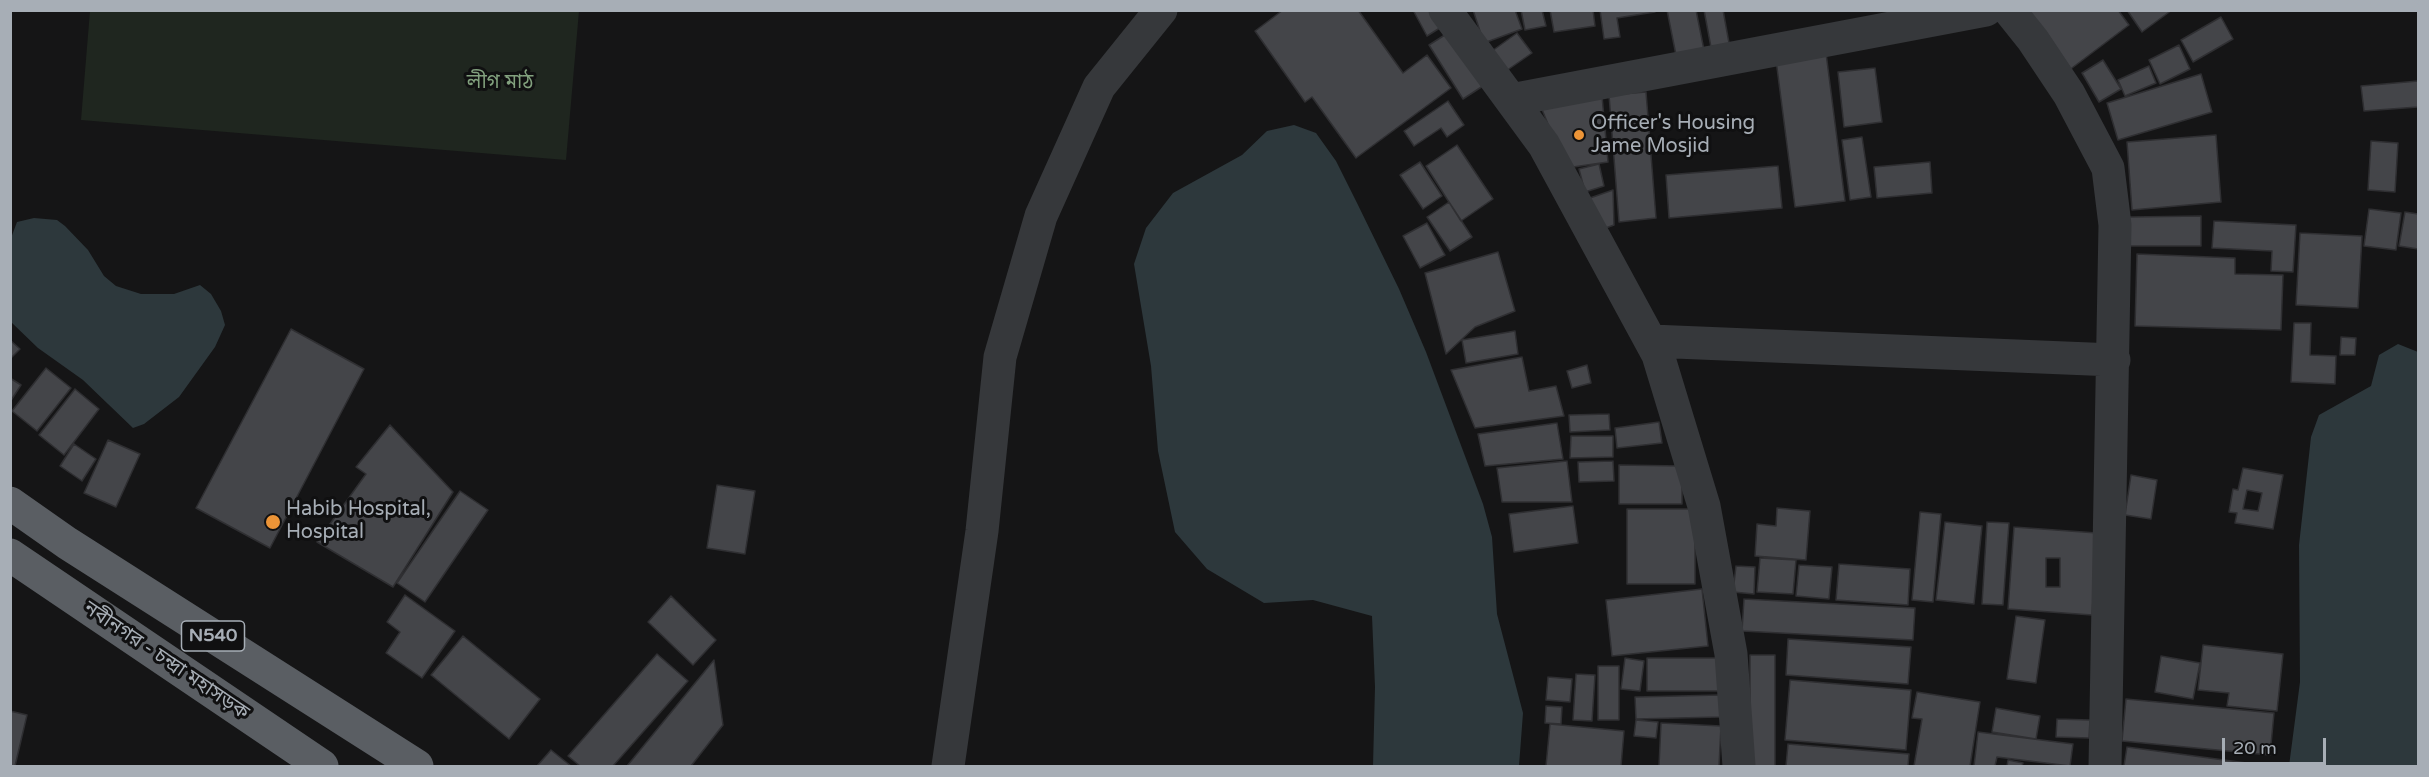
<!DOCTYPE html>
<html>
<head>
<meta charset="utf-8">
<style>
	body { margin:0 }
	#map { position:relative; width:2429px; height:777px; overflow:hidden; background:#151516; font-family:"Varela Round",sans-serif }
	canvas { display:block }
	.frame { position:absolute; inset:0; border:12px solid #a7aeb6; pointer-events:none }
	.scale { position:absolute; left:2222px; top:738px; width:104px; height:27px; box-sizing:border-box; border:3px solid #a7aeb6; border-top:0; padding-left:8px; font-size:18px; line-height:21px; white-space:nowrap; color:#a7aeb6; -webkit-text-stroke:4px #101011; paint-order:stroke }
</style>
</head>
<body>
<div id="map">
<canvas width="2429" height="777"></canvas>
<div class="frame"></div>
<div class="scale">20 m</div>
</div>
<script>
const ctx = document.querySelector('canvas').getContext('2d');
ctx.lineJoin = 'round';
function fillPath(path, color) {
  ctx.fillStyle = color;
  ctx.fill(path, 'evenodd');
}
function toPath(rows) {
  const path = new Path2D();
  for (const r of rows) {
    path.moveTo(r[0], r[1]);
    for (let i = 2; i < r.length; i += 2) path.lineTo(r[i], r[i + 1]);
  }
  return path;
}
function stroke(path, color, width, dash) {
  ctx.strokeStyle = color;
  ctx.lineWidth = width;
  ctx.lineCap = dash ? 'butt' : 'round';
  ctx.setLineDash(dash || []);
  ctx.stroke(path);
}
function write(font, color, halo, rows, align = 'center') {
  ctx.font = font + ' "Varela Round","Noto Sans Bengali",sans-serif';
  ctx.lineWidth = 6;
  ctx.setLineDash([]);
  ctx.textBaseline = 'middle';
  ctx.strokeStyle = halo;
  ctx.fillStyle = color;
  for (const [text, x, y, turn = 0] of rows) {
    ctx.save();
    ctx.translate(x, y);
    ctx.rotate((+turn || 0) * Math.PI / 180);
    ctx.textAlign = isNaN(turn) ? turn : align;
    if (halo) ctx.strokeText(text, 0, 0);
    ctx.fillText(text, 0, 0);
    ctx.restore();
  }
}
fillPath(toPath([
	[90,11,579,11,566,160,81,120]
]), '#1f261f');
fillPath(toPath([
	[1294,125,1316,133,1336,161,1358,205,1399,289,1426,352,1483,504,1492,537,1497,614,1523,713,1519,766,1373,766,1375,687,1372,616,1313,600,1264,603,1207,569,1175,532,1158,451,1151,366,1134,264,1146,228,1173,193,1242,155,1267,131],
	[34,218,57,220,65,226,88,250,104,276,116,286,141,294,174,294,200,285,211,294,221,311,225,325,215,347,179,397,144,424,133,428,83,380,38,348,11,322,11,238,17,222],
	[2398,344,2418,352,2418,766,2289,766,2300,682,2299,545,2311,437,2319,415,2371,386,2379,355]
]), '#2d383c');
const building = toPath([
	[1283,10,1358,10,1403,73,1427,55,1451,88,1356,158,1312,97,1305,102,1255,31,1283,10],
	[1413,10,1435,10,1443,26,1427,36,1413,10],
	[1473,10,1515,10,1522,29,1484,43,1473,10],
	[1521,10,1542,10,1546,26,1525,30,1521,10],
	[1550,10,1593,10,1595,26,1554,32,1550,10],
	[1600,10,1655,10,1655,12,1617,18,1620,37,1604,39,1600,10],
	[1667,10,1696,10,1705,55,1677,60,1667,10],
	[1704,10,1723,10,1731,54,1713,58,1704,10],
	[2023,10,2118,10,2129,25,2068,71,2023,10],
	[2127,10,2172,10,2142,32,2127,10],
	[2221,17,2233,39,2193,62,2181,40,2221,17],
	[1451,31,1486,84,1463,99,1429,45,1451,31],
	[1517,33,1532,53,1506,71,1492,51,1517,33],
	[2179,45,2190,69,2160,84,2149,60,2179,45],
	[1826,53,1845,201,1795,207,1776,60,1826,53],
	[2103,60,2121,89,2099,102,2082,73,2103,60],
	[2149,66,2156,83,2125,96,2118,80,2149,66],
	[1875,68,1882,122,1844,127,1838,72,1875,68],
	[2201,74,2212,112,2118,140,2107,103,2201,74],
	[2418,81,2418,107,2364,111,2361,86,2418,81],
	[1646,92,1656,218,1619,222,1609,95,1646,92],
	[1602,96,1608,162,1566,168,1541,107,1602,96],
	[1448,101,1464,125,1447,137,1441,128,1414,146,1404,131,1448,101],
	[2216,135,2221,202,2132,210,2127,142,2216,135],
	[1862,137,1871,197,1850,200,1842,140,1862,137],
	[2371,141,2398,143,2395,192,2368,190,2371,141],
	[1457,145,1493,199,1461,221,1426,166,1457,145],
	[1420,162,1442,196,1423,209,1400,175,1420,162],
	[1930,162,1932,193,1877,198,1874,167,1930,162],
	[1599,164,1604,186,1585,192,1579,169,1599,164],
	[1778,166,1782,208,1669,218,1666,175,1778,166],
	[1613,190,1614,225,1603,229,1590,198,1613,190],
	[1449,202,1472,237,1450,251,1427,217,1449,202],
	[2369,209,2401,213,2396,250,2364,246,2369,209],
	[2405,212,2418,214,2418,249,2399,246,2405,212],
	[2201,216,2201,246,2129,246,2129,217,2201,216],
	[2214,221,2296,225,2293,272,2271,271,2272,251,2212,248,2214,221],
	[1427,223,1445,255,1420,268,1403,236,1427,223],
	[2300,233,2362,236,2358,308,2296,305,2300,233],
	[1498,252,1515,311,1475,327,1446,354,1425,273,1498,252],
	[2137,254,2235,258,2235,274,2283,275,2281,330,2135,326,2137,254],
	[2294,323,2311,323,2310,355,2336,356,2335,384,2291,382,2294,323],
	[291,329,364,369,270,548,196,508,291,329],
	[1515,331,1518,354,1466,363,1462,340,1515,331],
	[2341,337,2356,338,2355,355,2340,355,2341,337],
	[10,340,20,349,10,359,10,340],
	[1522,357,1529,391,1556,386,1564,416,1475,428,1451,370,1522,357],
	[1587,365,1591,383,1572,388,1567,371,1587,365],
	[46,368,71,388,37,431,12,411,46,368],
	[10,378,21,385,10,402,10,378],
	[75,389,99,409,64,455,39,435,75,389],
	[1609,414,1610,430,1570,432,1569,415,1609,414],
	[1659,422,1662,443,1617,448,1615,428,1659,422],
	[1557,423,1563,459,1485,466,1478,434,1557,423],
	[390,425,453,492,393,587,317,542,366,474,356,467,390,425],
	[1571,436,1613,436,1613,457,1570,458,1571,436],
	[108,440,140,454,116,507,84,493,108,440],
	[74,444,96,459,82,481,60,466,74,444],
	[1567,461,1572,502,1502,502,1497,468,1567,461],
	[1613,461,1614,481,1579,482,1578,462,1613,461],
	[1619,465,1682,466,1682,504,1619,504,1619,465],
	[2243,468,2283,475,2273,529,2235,523,2237,513,2229,512,2233,489,2238,490,2243,468],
	[2247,490,2262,493,2258,511,2243,509,2247,490],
	[2131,475,2157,480,2151,519,2125,515,2131,475],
	[717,485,755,491,745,554,707,548,717,485],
	[460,491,488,510,425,602,397,583,460,491],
	[1573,506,1578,543,1514,552,1509,514,1573,506],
	[1777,508,1810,511,1806,560,1755,556,1757,524,1776,526,1777,508],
	[1627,509,1695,509,1695,584,1627,584,1627,509],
	[1920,512,1941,514,1933,602,1912,600,1920,512],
	[1945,522,1982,526,1974,604,1936,600,1945,522],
	[1987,522,2009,523,2003,605,1982,604,1987,522],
	[2014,527,2097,533,2092,615,2008,609,2014,527],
	[2046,558,2060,558,2060,587,2046,587,2046,558],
	[1760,558,1796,560,1793,594,1757,592,1760,558],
	[1839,564,1910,569,1908,605,1836,600,1839,564],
	[1799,565,1832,567,1829,599,1796,596,1799,565],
	[1736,566,1755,567,1754,594,1733,592,1736,566],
	[1702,589,1708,646,1612,656,1606,600,1702,589],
	[405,595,455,631,422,678,386,653,400,632,387,622,405,595],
	[671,596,716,640,693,665,648,622,671,596],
	[1744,599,1915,608,1913,640,1742,631,1744,599],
	[2016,616,2045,620,2036,683,2007,679,2016,616],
	[463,636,540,699,509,739,431,675,463,636],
	[1788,639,1911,647,1908,684,1786,675,1788,639],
	[2203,645,2283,654,2277,711,2227,706,2229,693,2198,690,2203,645],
	[657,654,688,681,613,766,580,766,568,756,657,654],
	[1750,655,1775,655,1775,766,1750,766,1750,655],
	[2161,656,2200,663,2193,699,2155,692,2161,656],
	[1625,658,1644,661,1640,691,1621,689,1625,658],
	[1647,658,1722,658,1723,691,1647,691,1647,658],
	[714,660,723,725,691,766,627,766,714,660],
	[1598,666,1619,666,1619,720,1598,720,1598,666],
	[1576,674,1595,675,1592,721,1573,720,1576,674],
	[1548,677,1572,679,1570,702,1546,700,1548,677],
	[1790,680,1911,690,1906,750,1785,740,1790,680],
	[1917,692,1980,702,1970,766,1914,766,1922,719,1912,718,1917,692],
	[1720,695,1720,717,1636,719,1635,697,1720,695],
	[2126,699,2274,713,2270,755,2122,741,2126,699],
	[1546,706,1562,707,1561,724,1545,723,1546,706],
	[1996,708,2040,716,2036,739,1992,732,1996,708],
	[10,711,27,715,15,766,10,766,10,711],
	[2057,719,2090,720,2089,738,2056,737,2057,719],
	[1636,720,1658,722,1656,738,1634,736,1636,720],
	[1661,723,1721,726,1719,766,1659,766,1661,723],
	[1550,724,1624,731,1621,766,1546,766,1550,724],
	[1978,732,2073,744,2070,766,1997,757,1995,766,1974,766,1978,732],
	[1788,744,1909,754,1908,766,1786,766,1788,744],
	[2127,747,2269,766,2124,766,2127,747],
	[551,750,571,766,537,766,551,750],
	[2008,760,2023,763,2022,766,2007,766,2008,760]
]);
fillPath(building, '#444549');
stroke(building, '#2f2f32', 1.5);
stroke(toPath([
	[1445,10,1544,145,1658,355,1704,506,1731,654,1739,766],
	[2009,10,2033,40,2069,94,2108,168,2115,225,2105,766],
	[1511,100,1986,10],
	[1651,341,2114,360],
	[948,766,982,531,1000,357,1041,216,1099,87,1161,10]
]), '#36383b', 33);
stroke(toPath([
	[10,503,67,543,417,766],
	[10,555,322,766]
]), '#5a5e63', 33);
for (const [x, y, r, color] of [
	[1579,135,6,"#ec9437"],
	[273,522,8,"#ec9437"]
]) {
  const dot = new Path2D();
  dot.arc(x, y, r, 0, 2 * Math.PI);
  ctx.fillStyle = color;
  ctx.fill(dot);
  stroke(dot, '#101011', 2);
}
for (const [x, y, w] of [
	[213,636,63]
]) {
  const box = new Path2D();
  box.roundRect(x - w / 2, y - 15, w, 30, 4.5);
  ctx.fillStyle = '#101011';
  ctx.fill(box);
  stroke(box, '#a7aeb6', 1.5);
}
write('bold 18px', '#a7aeb6', null, [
	["N540",213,636]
]);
write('20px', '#82a17e', '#101011', [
	["লীগ মাঠ",500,83]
]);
write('20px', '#a7aeb6', '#101011', [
	["Officer's Housing",1591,124],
	["Jame Mosjid",1591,147],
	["Habib Hospital,",286,510],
	["Hospital",286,533]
], 'left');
write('20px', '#a7aeb6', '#101011', [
	["নবীনগর - চন্দ্রা মহাসড়ক",166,661,34]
]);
</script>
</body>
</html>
